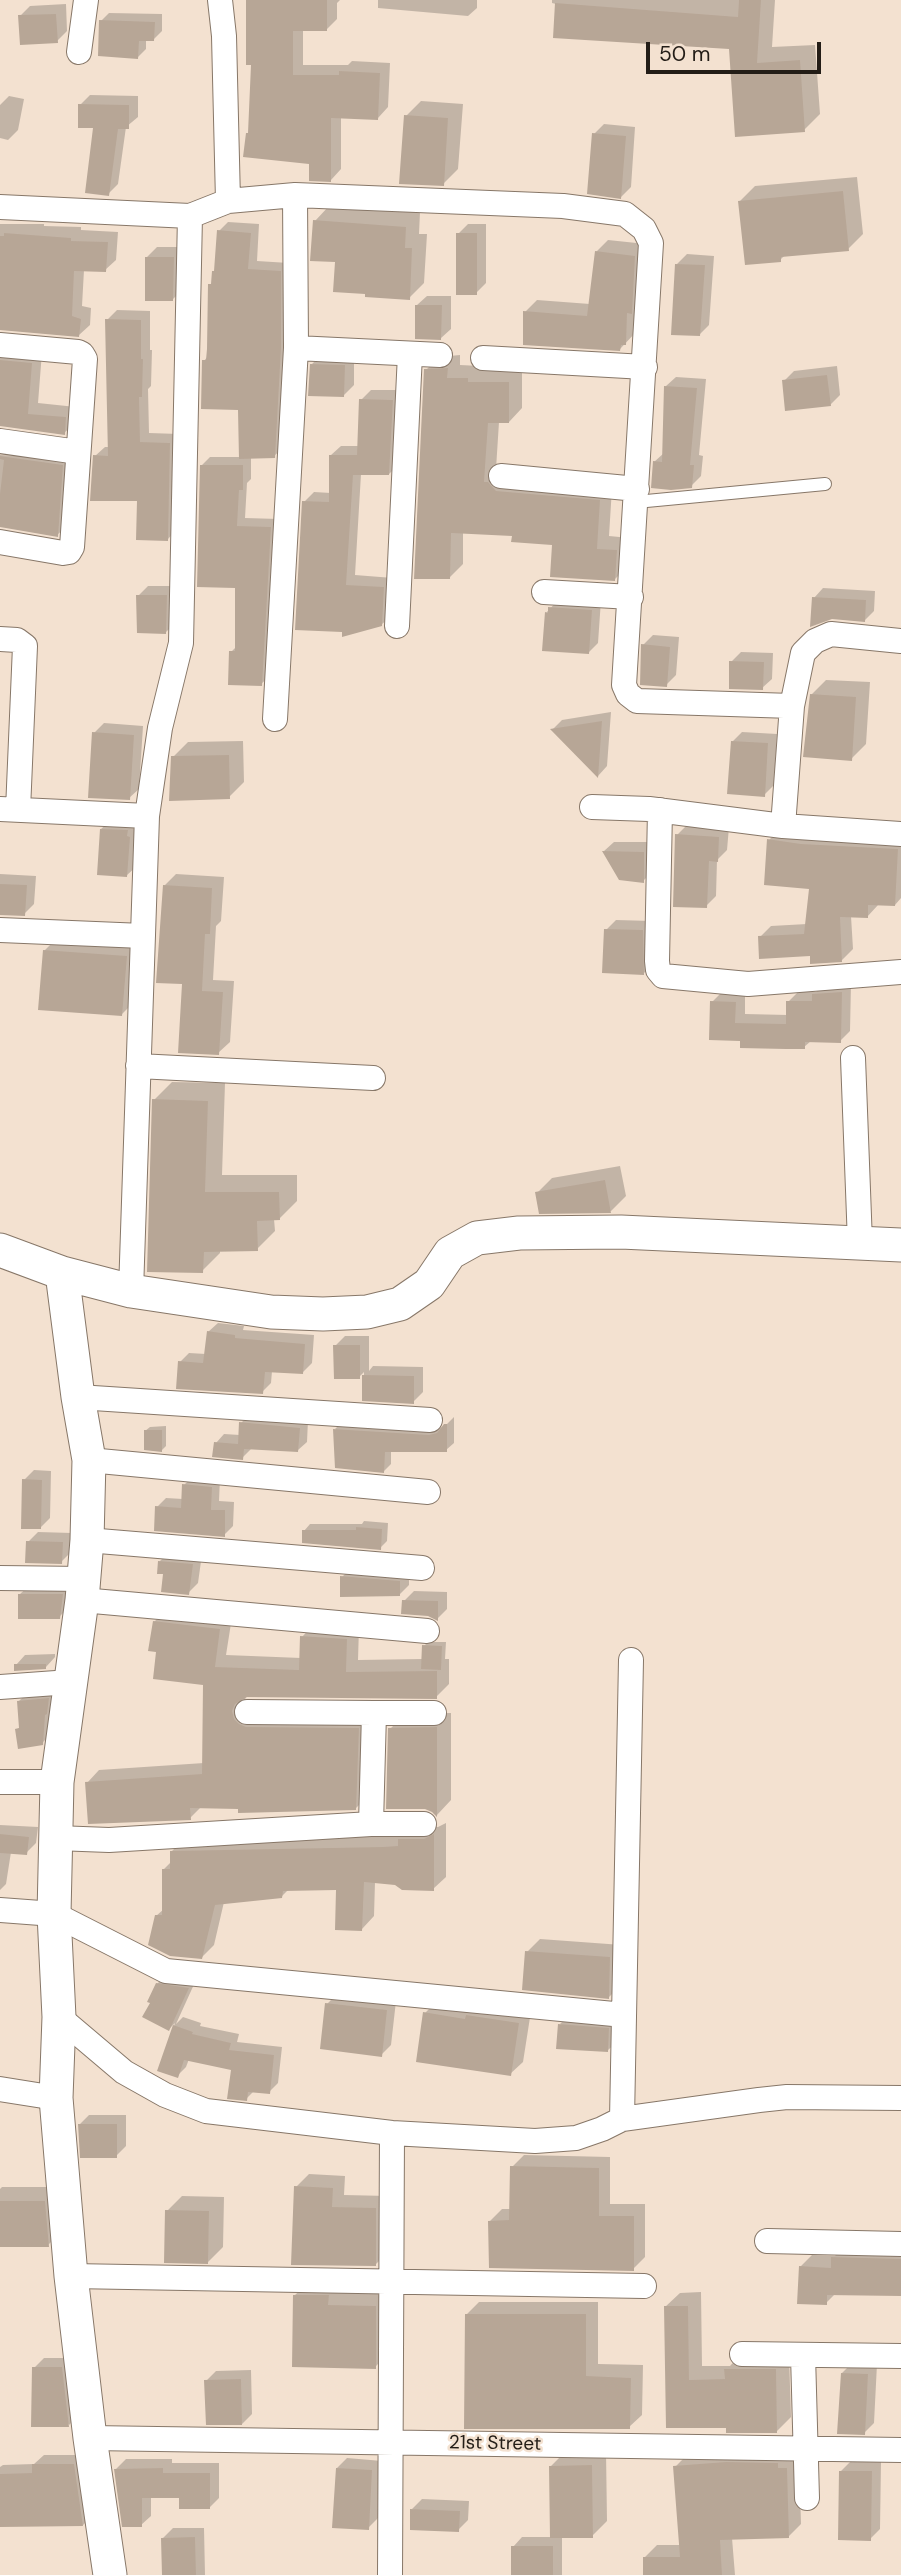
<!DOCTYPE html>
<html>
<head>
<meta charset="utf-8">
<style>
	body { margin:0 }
	#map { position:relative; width:901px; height:2575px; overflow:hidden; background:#f3e1d0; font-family:"DM Sans",sans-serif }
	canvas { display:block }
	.scale { position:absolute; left:646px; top:42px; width:175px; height:32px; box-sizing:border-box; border:4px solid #231d17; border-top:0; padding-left:9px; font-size:21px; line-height:24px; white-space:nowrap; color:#231d17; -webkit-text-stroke:5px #f3e1d0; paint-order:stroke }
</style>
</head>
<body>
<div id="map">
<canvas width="901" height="2575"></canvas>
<div class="scale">50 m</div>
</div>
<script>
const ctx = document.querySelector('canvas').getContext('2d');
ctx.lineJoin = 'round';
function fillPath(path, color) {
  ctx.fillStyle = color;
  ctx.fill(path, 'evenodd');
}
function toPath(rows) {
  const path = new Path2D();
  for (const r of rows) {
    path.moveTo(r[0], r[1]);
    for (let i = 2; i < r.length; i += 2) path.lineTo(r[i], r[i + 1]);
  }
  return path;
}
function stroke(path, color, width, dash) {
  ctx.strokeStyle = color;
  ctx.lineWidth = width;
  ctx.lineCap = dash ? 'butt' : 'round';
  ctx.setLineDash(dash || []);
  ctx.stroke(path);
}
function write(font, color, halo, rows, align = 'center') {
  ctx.font = font + ' "DM Sans",sans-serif';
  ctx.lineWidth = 5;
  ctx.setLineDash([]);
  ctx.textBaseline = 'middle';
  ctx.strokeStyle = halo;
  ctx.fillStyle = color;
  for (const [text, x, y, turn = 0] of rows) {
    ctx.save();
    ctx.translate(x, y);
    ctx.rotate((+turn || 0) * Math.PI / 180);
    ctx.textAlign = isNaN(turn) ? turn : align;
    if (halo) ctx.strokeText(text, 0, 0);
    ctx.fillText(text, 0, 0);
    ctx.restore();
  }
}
fillPath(toPath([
	[247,0,340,0,337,3,337,19,326,30,303,30,303,65,348,65,352,61,390,63,388,107,378,118,341,116,341,169,331,180,311,163,248,133,250,131,253,63],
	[378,0,477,0,477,8,468,16,378,8],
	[552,0,775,0,772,47,815,45,820,114,804,130,731,48,552,3],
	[66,4,67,31,57,41,20,16,30,6],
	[109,13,162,14,162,31,154,39,146,39,146,49,138,57,101,21],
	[90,95,138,96,138,117,126,127,118,184,108,194,95,127,80,105],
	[9,96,24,99,18,130,8,140,0,138,0,105],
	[421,101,463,104,458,169,443,184,406,116],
	[604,124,635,127,631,187,621,197,594,134],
	[857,177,863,234,848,249,785,255,780,260,740,201,755,186],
	[329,206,420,212,419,234,427,234,424,283,409,298,337,261,315,221],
	[228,222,259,224,257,261,289,263,284,447,274,456,251,457,251,479,247,483,245,518,279,519,270,676,261,684,231,652,237,646,237,586,201,466,210,457,240,457,240,409,204,361,208,356,219,231],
	[0,224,44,224,44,226,81,227,81,230,118,232,116,260,105,270,84,270,82,306,91,308,90,325,79,335,0,329],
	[468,224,486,224,486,283,476,293,458,234],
	[608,240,646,244,637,331,620,349,525,312,537,300,590,304,596,252],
	[157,247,183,247,183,289,173,299,147,257],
	[687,254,714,256,709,325,699,335,677,264],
	[427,296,451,296,451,329,441,338,417,305],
	[117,310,150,311,150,350,152,350,151,386,148,389,149,433,179,434,177,529,168,539,138,499,95,456,105,447,110,447,107,320],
	[0,344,42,352,38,403,76,407,75,423,64,433,0,425],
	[322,354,354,356,354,385,344,395,312,364],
	[460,355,460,365,480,366,480,370,522,370,522,408,509,422,499,422,496,469,612,488,609,536,630,538,628,566,615,579,554,543,513,534,463,532,463,564,450,577,426,370,439,357],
	[837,366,840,395,830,405,784,381,794,371],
	[676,377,706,379,699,455,703,456,701,476,691,486,654,462,664,453,666,386],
	[371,390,402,390,399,464,389,474,361,474,355,575,393,578,392,615,381,625,344,635,304,502,314,492,331,493,331,455,341,446,359,446,361,400],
	[0,455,65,458,68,455,67,526,57,535,0,502],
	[148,586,176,586,176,622,166,632,138,596],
	[823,588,875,591,874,611,864,621,814,598],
	[560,598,601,600,598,643,588,653,546,613],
	[653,635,679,637,676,675,666,685,643,645],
	[741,652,773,653,772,679,762,688,731,662],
	[826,680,870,682,866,744,851,759,811,695],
	[611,712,607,766,598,776,553,729,562,720],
	[104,723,143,726,139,789,129,798,94,733],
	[742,732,777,734,774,785,764,795,732,742],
	[243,741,244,782,229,797,173,757,188,742],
	[111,820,137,821,137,866,127,875,101,829],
	[687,825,729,827,727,850,717,860,716,896,706,906,677,835],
	[780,829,901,838,901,898,895,905,878,905,867,917,851,916,853,949,842,960,811,954,760,937,771,926,807,924,811,887,769,840],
	[614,842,653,842,653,871,643,881,604,851],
	[0,874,36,876,34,904,24,914,0,915],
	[176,874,224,877,221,921,216,926,213,980,234,981,230,1042,218,1053,184,983,164,886],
	[616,920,652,921,654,963,644,973,606,930],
	[59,936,141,942,136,1000,121,1015,44,951],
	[851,983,850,1031,840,1041,811,1041,804,1047,742,1040,712,1002,722,992,745,993,745,1014,788,1015,788,1002,798,992,816,992,823,985],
	[172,1082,225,1083,222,1175,297,1175,297,1201,279,1219,274,1219,275,1231,257,1249,220,1250,220,1253,202,1271,154,1100],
	[620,1166,626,1196,611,1211,540,1212,537,1193,552,1178],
	[218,1323,244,1326,243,1330,314,1335,312,1363,303,1372,272,1371,271,1383,262,1392,180,1362,189,1353,206,1354,208,1332],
	[345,1336,369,1336,369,1371,373,1366,423,1367,423,1392,413,1402,364,1399,364,1372,359,1377,335,1346],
	[250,1414,308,1420,307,1442,298,1450,251,1449,242,1458,216,1443,224,1434,240,1435,241,1423],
	[454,1417,454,1443,446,1450,391,1450,391,1464,384,1471,335,1429,342,1422,438,1428,444,1427],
	[166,1426,166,1446,162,1450,145,1431,150,1427],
	[34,1470,51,1471,50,1518,40,1528,24,1480],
	[193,1476,220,1478,219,1501,234,1502,233,1526,224,1535,157,1507,166,1498,183,1499,184,1485],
	[364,1521,388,1523,387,1541,380,1548,304,1531,310,1524,362,1524],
	[38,1532,72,1533,71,1552,61,1562,28,1542],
	[169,1552,202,1554,198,1583,188,1593,165,1572,159,1562],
	[352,1567,409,1572,409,1585,399,1595,342,1577],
	[30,1585,72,1585,69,1607,59,1617,20,1594],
	[414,1591,447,1592,447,1609,437,1619,404,1601],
	[167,1609,232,1617,226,1655,301,1658,302,1637,314,1624,359,1627,358,1660,423,1659,424,1646,428,1642,446,1642,445,1659,449,1659,449,1684,436,1697,245,1696,247,1707,371,1716,369,1795,356,1808,202,1806,190,1818,87,1783,99,1770,204,1763,205,1683,158,1651,154,1622],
	[55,1654,55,1657,46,1667,16,1665,25,1655],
	[58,1689,52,1733,42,1743,17,1730,21,1726,19,1701,29,1691],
	[451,1713,451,1800,437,1815,390,1729,405,1714],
	[446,1823,446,1877,433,1889,375,1882,374,1916,362,1929,338,1889,288,1890,281,1897,224,1902,214,1945,201,1958,156,1916,164,1909,164,1869,171,1862,171,1852,184,1839,438,1827],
	[0,1825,38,1827,36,1843,26,1853,11,1852,6,1884,0,1890],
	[540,1939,622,1945,622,1984,609,1997,527,1952],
	[166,1975,196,1980,176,2024,183,2017,201,2023,200,2026,239,2034,237,2042,282,2047,278,2083,269,2092,254,2091,246,2099,233,2068,189,2059,186,2067,177,2076,160,2070,175,2023,169,2029,152,2003,157,1984],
	[337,1994,396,2001,391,2045,381,2055,327,2004],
	[438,2000,531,2011,523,2062,510,2074,425,2013],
	[570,2014,618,2019,618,2041,608,2050,560,2024],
	[89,2115,126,2115,126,2146,116,2156,79,2125],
	[524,2155,610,2157,610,2204,645,2204,645,2257,633,2269,490,2221,502,2209,511,2209,512,2167],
	[309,2174,345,2176,344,2195,388,2196,388,2252,375,2265,296,2187],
	[2,2187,60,2187,63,2230,48,2245,0,2245,0,2189],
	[182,2196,224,2197,223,2247,208,2262,167,2211],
	[844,2246,901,2248,901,2295,836,2293,826,2303,800,2267,812,2255,835,2256],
	[310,2281,391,2292,390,2352,375,2367,295,2295],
	[701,2292,702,2366,730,2366,740,2355,789,2356,791,2417,776,2432,727,2426,667,2427,665,2307,680,2293],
	[479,2302,598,2302,598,2364,643,2365,642,2415,629,2427,467,2314],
	[44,2358,72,2358,78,2416,69,2425,34,2368],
	[852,2363,877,2364,874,2423,864,2433,842,2373],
	[251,2370,252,2414,242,2424,206,2381,216,2371],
	[566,2451,606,2451,607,2521,592,2536,562,2537,562,2575,513,2575,513,2547,522,2537,551,2537,551,2466],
	[688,2454,799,2456,801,2524,788,2537,732,2538,735,2575,645,2575,645,2557,657,2545,681,2545,675,2467],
	[44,2455,84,2455,93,2515,83,2525,0,2525,0,2467,3,2465,34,2464],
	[347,2458,382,2461,378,2518,368,2528,337,2468],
	[126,2459,172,2459,172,2463,219,2463,219,2498,209,2508,181,2496,151,2496,151,2516,141,2525,116,2469],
	[851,2461,881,2462,880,2529,870,2539,841,2471],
	[422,2499,469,2501,468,2520,458,2530,412,2509],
	[173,2528,204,2528,205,2575,164,2575,163,2538]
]), '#0003');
fillPath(toPath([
	[246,0,327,0,327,31,293,31,293,75,339,75,339,71,380,73,378,120,331,118,331,182,309,181,309,164,243,157,246,133,248,133,251,65,246,65],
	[739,0,761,0,757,63,800,60,805,132,735,137,729,49,553,38,555,3,738,17],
	[56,14,58,43,20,45,18,15],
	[99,20,155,22,154,41,139,41,138,59,98,56],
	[78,104,129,105,129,129,118,129,109,196,85,193,93,128,78,128],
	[404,115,448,118,444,186,399,184],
	[592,133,626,136,621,199,587,194],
	[843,191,849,251,781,257,781,262,745,265,738,201],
	[313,220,406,227,405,248,412,248,410,300,365,297,365,294,333,292,335,262,310,261],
	[217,230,251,233,248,269,281,271,281,348,275,458,239,459,238,410,201,409,202,360,206,360,207,349,208,284,211,284,212,271,214,271],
	[4,233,71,238,71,241,108,242,106,272,74,271,72,316,81,319,79,337,0,330,0,236,4,236],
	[456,233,477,233,477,295,456,295],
	[595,251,635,256,632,314,627,313,626,345,621,345,620,351,523,345,523,311,587,316],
	[145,257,174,257,173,301,145,301],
	[675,264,705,265,700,336,671,335],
	[415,305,442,305,441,340,415,339],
	[105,319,141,320,141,359,143,359,142,397,139,397,140,442,170,443,168,541,136,540,137,501,90,501,93,455,108,456],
	[0,360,32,363,28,414,66,417,65,435,0,426],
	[310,364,345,365,344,397,308,396],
	[448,368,447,378,468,378,468,382,509,382,509,423,488,423,484,482,488,482,496,491,600,500,597,549,617,550,615,581,550,577,552,545,511,542,512,536,451,533,450,579,414,579,424,369],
	[827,375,831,406,785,411,782,380],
	[664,386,697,388,690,465,694,465,692,488,671,490,651,488,653,461,662,462],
	[359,399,393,400,389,475,353,475,346,585,384,587,382,626,342,637,342,632,295,630,302,501,329,502,329,455,357,455],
	[0,456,63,465,58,537,0,527,0,494,4,460,0,459],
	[200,465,243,465,243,490,239,490,237,526,271,527,262,686,228,685,229,651,235,651,235,588,197,587],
	[136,595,167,595,166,634,137,633],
	[812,597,866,600,865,622,832,619,810,627],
	[548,607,592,610,589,654,542,651,545,612,548,613],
	[641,644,670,647,667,687,640,685],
	[729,661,764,662,763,690,729,689],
	[810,694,856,697,852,761,803,757],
	[602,721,598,778,550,729],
	[92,732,134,735,130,800,88,798],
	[731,741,768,743,765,797,727,794],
	[229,755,230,799,169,801,171,756],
	[100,829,128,830,127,836,130,837,127,877,97,875],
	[675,834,719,837,718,862,709,861,707,908,673,907],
	[767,839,801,844,898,849,895,906,868,905,868,918,840,917,842,962,810,964,810,956,759,959,758,936,804,934,809,889,764,885],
	[602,851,644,852,644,883,619,880],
	[0,884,27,885,25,916,0,915],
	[163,885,212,888,210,934,205,934,202,991,223,992,219,1055,178,1053,182,984,156,983],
	[604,929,643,930,644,975,602,973],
	[43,950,127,956,122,1016,38,1010],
	[842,992,841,1043,805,1042,805,1049,786,1049,740,1048,740,1041,709,1040,710,1001,736,1002,735,1023,786,1024,786,1001,812,1001,812,994],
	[152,1099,208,1101,205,1192,279,1192,280,1220,257,1221,258,1251,204,1252,203,1273,147,1272],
	[605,1180,611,1213,539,1214,535,1192],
	[207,1331,235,1335,235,1338,305,1344,303,1374,265,1372,263,1394,176,1389,178,1361,203,1363],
	[333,1345,360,1345,360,1379,334,1379],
	[362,1375,414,1376,414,1404,362,1401],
	[239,1422,300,1428,298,1452,244,1449,243,1460,212,1457,214,1442,238,1444],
	[444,1424,447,1424,447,1452,385,1452,384,1473,335,1468,333,1429,429,1435,437,1433],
	[144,1430,162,1430,162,1452,144,1450],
	[22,1479,42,1480,41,1529,21,1529],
	[182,1484,212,1487,211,1510,225,1510,225,1537,154,1531,155,1506,181,1508],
	[356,1527,382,1529,381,1550,302,1543,302,1530,356,1530],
	[26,1541,63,1542,62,1564,25,1563],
	[158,1561,193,1564,189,1595,161,1592,163,1574,157,1574],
	[340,1576,400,1581,400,1596,340,1597],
	[18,1594,63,1594,60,1619,18,1619],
	[402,1600,438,1601,438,1621,428,1616,401,1614],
	[153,1621,220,1629,215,1667,299,1670,300,1636,347,1639,346,1672,437,1671,437,1699,247,1697,235,1704,232,1711,234,1719,239,1724,246,1727,359,1728,356,1810,238,1813,238,1809,190,1808,191,1820,88,1824,85,1782,202,1774,203,1685,153,1679,156,1652,148,1651],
	[422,1645,442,1646,441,1670,421,1669],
	[14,1664,46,1664,46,1669,14,1671],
	[49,1698,47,1714,45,1715,43,1745,18,1749,15,1729,19,1728,17,1701],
	[437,1727,437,1817,432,1812,425,1809,386,1809,388,1728],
	[0,1834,29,1837,27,1855,0,1853],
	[434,1834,434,1891,402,1890,395,1885,364,1882,362,1931,335,1930,336,1890,283,1891,282,1898,215,1905,202,1959,170,1956,148,1945,155,1915,162,1915,162,1869,170,1869,170,1851,383,1847,398,1846,398,1839,424,1839],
	[525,1951,610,1957,609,1999,522,1990],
	[156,1983,189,1988,169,2031,142,2017,150,2003,147,2002],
	[325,2003,387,2010,382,2057,320,2049],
	[423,2012,465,2019,466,2015,519,2023,511,2076,416,2062],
	[558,2024,609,2028,608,2052,556,2049],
	[173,2025,193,2032,192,2034,231,2043,229,2050,274,2055,270,2094,248,2092,247,2101,227,2099,231,2070,184,2060,178,2078,157,2071],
	[78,2124,117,2124,117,2158,80,2158],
	[510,2166,599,2168,599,2216,634,2216,634,2271,489,2268,488,2221,509,2220],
	[294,2186,333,2188,332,2207,376,2208,376,2266,291,2265],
	[0,2201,45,2201,49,2247,0,2247],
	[165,2210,209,2211,208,2264,164,2263],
	[831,2257,901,2259,901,2296,827,2295,827,2305,797,2304,799,2266,831,2268],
	[293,2295,329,2295,328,2305,376,2306,376,2369,292,2367],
	[664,2306,688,2306,689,2380,725,2379,724,2369,776,2369,777,2433,726,2433,726,2428,666,2428],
	[465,2314,586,2314,586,2376,631,2378,630,2429,464,2429],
	[32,2367,62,2367,69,2427,31,2427],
	[841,2373,868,2374,865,2435,837,2434],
	[241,2379,242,2425,206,2425,204,2380],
	[726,2462,778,2463,778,2468,787,2468,789,2538,720,2540,722,2575,643,2575,643,2557,680,2557,673,2466],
	[32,2464,74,2464,83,2526,0,2527,0,2474,32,2473],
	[592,2465,593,2538,550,2538,549,2466],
	[163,2468,163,2473,210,2473,210,2509,179,2509,179,2498,142,2498,142,2527,122,2527,114,2469],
	[336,2468,372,2470,369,2530,332,2528],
	[839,2471,872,2471,871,2541,838,2540],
	[410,2509,460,2511,459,2532,410,2530],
	[195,2537,196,2575,162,2575,161,2538],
	[511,2546,553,2546,553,2575,511,2575]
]), '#b7a696');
const lane = toPath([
	[636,502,825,484]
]);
const street = toPath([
	[220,0,224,36,228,201],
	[79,52,86,0],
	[0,207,190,216,228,201,295,195,563,206,625,214,644,229,651,243,624,685,628,694,637,701,792,706],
	[0,345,78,352,82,354,85,359,72,547,69,552,63,553,0,542],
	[296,348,440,355],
	[483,358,645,367],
	[0,441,78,452],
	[501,476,637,489],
	[544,592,631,597],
	[397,626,410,354],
	[0,639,17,640,25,646,18,810],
	[275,719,296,348,295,195],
	[592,807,649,809,783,826,901,834],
	[0,809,147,816],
	[660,810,657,961,658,970,663,976,748,984,901,972],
	[783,826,792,706,803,653,815,641,831,634,901,641],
	[0,930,143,936],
	[853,1058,860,1243],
	[138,1066,373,1078],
	[131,1291,147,816,160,728,181,643,190,216],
	[78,1397,430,1420],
	[89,1460,428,1492],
	[87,1540,422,1568],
	[0,1578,84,1579],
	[82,1600,427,1631],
	[0,1687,70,1682],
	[247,1712,374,1713,371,1824],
	[374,1713,434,1713],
	[0,1782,57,1782],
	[56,1838,109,1840,371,1824,424,1824],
	[0,1910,54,1914,166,1971,624,2015],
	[59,2017,124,2072,165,2095,206,2111,392,2133,535,2141,576,2138,602,2129,622,2119,759,2100,787,2097,901,2098],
	[0,2089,56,2098],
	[622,2119,631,1660],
	[767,2241,901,2244],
	[71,2276,644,2286],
	[742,2354,901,2356],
	[803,2355,807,2498],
	[90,2438,901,2450],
	[390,2575,392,2133]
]);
const secondary = toPath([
	[0,1250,62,1273,131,1291,271,1312,323,1314,367,1312,400,1304,429,1284,450,1253,477,1238,519,1233,621,1232,901,1245],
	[62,1273,78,1397,89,1460,87,1540,82,1600,57,1782,54,1914,59,2017,56,2098,71,2276,90,2438,110,2575]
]);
stroke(lane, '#877768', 14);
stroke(street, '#877768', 26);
stroke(secondary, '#877768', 35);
stroke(lane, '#fff', 12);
stroke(street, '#fff', 24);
stroke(secondary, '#fff', 33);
write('19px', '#231d17', '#f3e1d0', [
	["21st Street",495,2444,1]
]);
</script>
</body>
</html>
